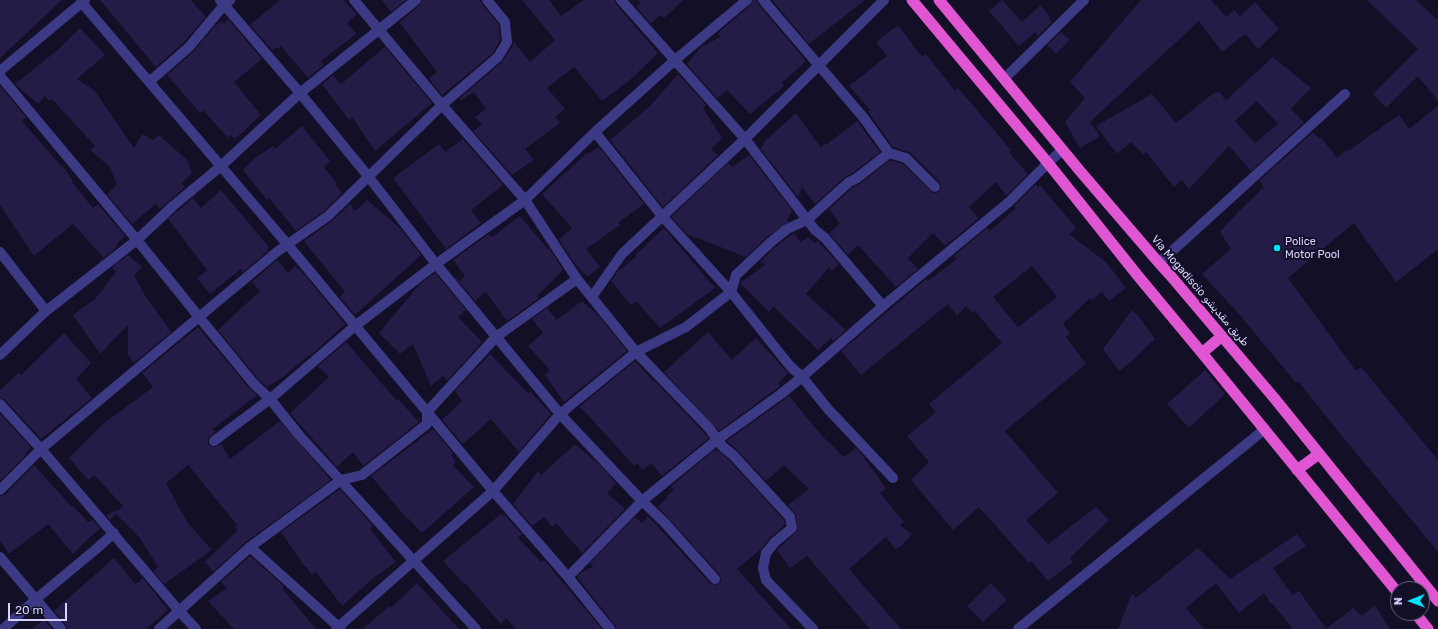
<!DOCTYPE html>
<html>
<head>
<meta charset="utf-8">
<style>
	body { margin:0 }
	#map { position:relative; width:1438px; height:629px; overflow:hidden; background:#130f26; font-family:Rubik,sans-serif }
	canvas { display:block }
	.north { position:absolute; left:1390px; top:581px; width:40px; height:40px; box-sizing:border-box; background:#130f26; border:1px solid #625e7d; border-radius:50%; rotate:269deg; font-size:11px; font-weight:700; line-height:16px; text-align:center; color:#d9d4ff }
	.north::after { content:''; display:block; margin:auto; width:14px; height:18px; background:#00e5ff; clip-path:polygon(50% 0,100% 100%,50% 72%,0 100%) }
	.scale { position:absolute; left:8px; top:603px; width:59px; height:18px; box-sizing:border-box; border:2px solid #d9d4ff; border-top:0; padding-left:5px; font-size:12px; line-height:14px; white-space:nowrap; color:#d9d4ff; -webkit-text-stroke:3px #130f26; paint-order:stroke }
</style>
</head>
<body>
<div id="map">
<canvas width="1438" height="629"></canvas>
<div class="north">N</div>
<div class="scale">20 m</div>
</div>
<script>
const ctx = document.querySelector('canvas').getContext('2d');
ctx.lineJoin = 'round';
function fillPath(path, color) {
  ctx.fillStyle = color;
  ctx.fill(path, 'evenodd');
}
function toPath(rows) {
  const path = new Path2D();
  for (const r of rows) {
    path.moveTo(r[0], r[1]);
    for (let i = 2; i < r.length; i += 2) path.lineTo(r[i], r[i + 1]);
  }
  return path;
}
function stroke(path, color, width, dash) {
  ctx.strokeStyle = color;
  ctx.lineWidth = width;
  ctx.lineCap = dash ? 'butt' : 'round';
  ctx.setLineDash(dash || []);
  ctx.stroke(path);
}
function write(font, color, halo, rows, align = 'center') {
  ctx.font = font + ' Rubik,"Noto Naskh Arabic",sans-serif';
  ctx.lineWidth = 4;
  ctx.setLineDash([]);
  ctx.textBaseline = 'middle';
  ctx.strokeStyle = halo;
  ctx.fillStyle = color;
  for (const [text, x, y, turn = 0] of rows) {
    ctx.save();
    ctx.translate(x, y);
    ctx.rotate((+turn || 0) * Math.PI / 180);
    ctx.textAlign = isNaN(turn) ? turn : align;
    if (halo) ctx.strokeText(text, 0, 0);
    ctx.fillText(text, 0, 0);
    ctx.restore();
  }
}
fillPath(toPath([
	[0,0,62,0,0,58],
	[100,0,191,0,206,17,184,42,156,67],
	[280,0,343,0,357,14,347,23,356,34,321,61,324,65,308,78,281,46,278,49,277,47,272,50,250,25],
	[382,0,406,0,391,12],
	[422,0,480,0,482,4,499,25,500,40,493,53,442,95,429,79,437,72,399,22,420,5],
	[522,0,549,0,561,16,584,0,615,0,616,4,658,53,630,80,602,101,574,67,547,88,565,109,555,117,560,123,525,149,534,160,512,175,473,131,482,125,475,117,486,109,474,92,461,100,460,98,502,62,513,45,513,41,530,62,555,40],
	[637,0,683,0,664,18,660,15,651,24,636,7,641,3],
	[753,0,757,0,758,4,806,61,782,83,784,86,750,114,727,90,717,98,687,64,701,47,720,37,718,33,751,5],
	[772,0,865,0,809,44],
	[1002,0,1022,22,1041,5,1051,18,1049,19,1052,22,1038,36,1035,32,1019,46,989,11],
	[1141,0,1211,0,1226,17,1234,10,1240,16,1255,2,1279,29,1258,49,1245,34,1222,52,1199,21,1090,122,1100,136,1080,148,1065,122,1085,98,1070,82],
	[1367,0,1416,0,1438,20,1438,101,1418,76,1386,108,1373,94,1418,49],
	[228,19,262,59,234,82,261,115,235,139,230,135,228,138,203,110,200,113,167,75,193,52,214,27,222,21,224,24],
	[898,25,922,57,926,54,955,91,958,88,1011,150,1009,152,1028,174,1006,196,996,182,969,207,979,218,945,246,933,233,908,258,918,269,896,287,858,245,848,255,829,233,840,224,829,209,853,187,861,183,890,160,903,164,933,193,937,193,941,189,940,182,911,153,893,147,868,112,870,110,849,86,887,56,876,42],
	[80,28,105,55,77,79,94,90,134,148,142,134,153,140,159,135,188,161,192,174,181,183,185,187,160,209,156,204,132,224,107,194,117,185,110,167,90,150,95,146,52,99,49,101,45,96,38,104,15,84,60,48],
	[1061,32,1070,40,1056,54,1047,45],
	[385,47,432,103,375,151,352,117,349,120,322,84,333,75,341,84],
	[1273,57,1311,88,1291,109,1304,122,1251,171,1229,146,1189,189,1182,180,1174,187,1146,152,1144,155,1131,142,1117,154,1096,126,1152,94,1176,123,1215,92,1216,93,1218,91,1226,100],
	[1257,101,1278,124,1255,143,1235,121],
	[678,74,706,105,703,108,722,138,711,149,718,155,663,207,610,140,650,106],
	[0,86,26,117,22,121,61,166,62,165,73,181,72,182,93,208,98,204,125,236,116,245,118,246,104,258,73,224,34,256,0,205],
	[1438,106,1438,249,1396,282,1354,223,1288,278,1356,371,1361,367,1438,460,1438,552,1342,436,1298,381,1296,383,1238,313,1202,274,1231,249,1220,232,1238,212,1264,187,1259,181,1313,132,1319,138,1321,137,1337,158,1347,150,1348,151,1399,115,1409,129],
	[796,113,821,148,825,144,826,145,857,121,880,152,854,172,845,177,815,204,802,187,798,197,760,148,764,145,763,143],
	[302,126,330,161,324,167,337,183,335,184,342,193,324,211,296,231,269,198,267,200,243,170,254,159,273,146,275,149],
	[463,139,503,185,471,210,481,223,446,249,393,178,439,144,445,152],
	[599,147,644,204,618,223,620,225,586,249,600,267,587,277,573,261,559,240,572,228,542,194,587,153,588,154],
	[749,155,792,210,787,220,788,222,767,237,746,257,687,234,671,217,728,163,732,167],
	[1036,184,1038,187,1040,185,1076,228,1069,234,1106,262,1126,288,1109,301,1102,292,1092,300,1090,298,1063,324,1070,333,1066,337,1086,364,1005,431,1058,493,1026,520,1048,544,1096,507,1109,520,1070,558,1073,562,1048,581,1031,561,1029,563,979,507,953,530,911,480,929,462,907,436,936,412,929,404,1002,343,975,311,972,313,966,306,957,316,948,304,861,375,841,351,926,279,928,281,957,259,954,256,987,228,990,231,1016,208,1014,206],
	[1032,266,1057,297,1018,327,993,297],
	[221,190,269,247,267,249,268,251,243,272,241,269,210,294,197,278,207,270,168,219,193,198,201,208],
	[367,200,401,229,421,255,355,315,340,297,345,292,304,241,332,221,350,204,355,211],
	[520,216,548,249,549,248,563,270,537,296,539,298,507,321,486,292,475,301,453,275,460,281,465,276,453,260,489,234,492,237],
	[664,228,715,288,660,328,636,301,631,305,611,281,618,271,636,257,635,255],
	[794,233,800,242,808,237,815,243,818,241,839,264,832,271,829,267,806,294,846,330,833,341,831,338,818,350,773,306,769,312,740,283,766,264,760,262,775,247],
	[128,255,142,267,134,275,144,294,171,332,134,363,128,355,128,325,100,354,73,315,95,299,116,272,112,267],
	[277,260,288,273,295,266,304,274,345,324,310,356,309,355,283,377,267,387,259,380,218,330,260,291,252,282],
	[435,273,466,310,458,317,482,342,447,381,443,376,431,386,413,344,400,354,379,333,419,285],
	[582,301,598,315,627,351,564,402,545,375,550,370,528,346,543,333,532,319,547,308,557,320,558,319],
	[1132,310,1140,318,1155,339,1131,362,1119,371,1103,349],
	[198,327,249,388,257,395,213,429,215,432,208,438,208,442,209,445,215,447,221,444,230,459,280,421,331,480,246,542,213,572,205,562,238,530,235,527,237,525,188,465,166,483,187,522,212,550,164,584,153,571,158,567,139,537,116,514,110,520,106,515,117,510,118,511,123,506,94,475,88,480,69,458,103,424,153,387,142,373],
	[708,332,732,360,756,338,788,373,778,383,780,386,719,431,664,372],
	[64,333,91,363,76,379,92,398,41,439,5,400,0,398,0,390,19,373,21,375],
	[346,342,397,401,398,399,419,422,363,466,353,452,337,467,290,413,329,377,318,366],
	[490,354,528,393,530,391,551,414,519,452,491,419,463,444,442,420,462,401,455,391],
	[635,361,654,382,655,381,709,438,662,476,651,463,643,470,637,463,634,466,588,415,579,407],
	[1205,370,1225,394,1189,428,1167,404],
	[789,396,823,437,844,457,856,448,862,455,874,472,874,471,886,489,880,493,904,522,900,525,912,534,901,546,895,549,886,537,849,569,901,629,870,629,807,556,790,568,777,550,798,530,796,515,788,505,809,489,784,465,766,481,738,451,727,441],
	[0,414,31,447,28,449,29,450,25,454,26,455,0,481],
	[433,429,453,453,451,455,456,462,453,465,474,487,422,533,409,519,407,519,371,476],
	[575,444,601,466,616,483,607,493,625,509,582,553,556,523,552,527,544,517,532,526,513,504,538,471,541,475],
	[716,449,729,460,784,520,785,525,770,538,760,550,737,569,791,629,616,629,615,625,577,577,581,573,593,567,590,563,635,517,642,523,648,516,710,583,716,585,721,581,720,575,658,507,667,498,666,497,674,490,671,486],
	[34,465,72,507,73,506,88,522,93,520,100,528,81,546,73,554,48,524,9,554,0,541,0,496,5,495],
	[340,489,373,526,370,529,396,562,371,580,342,606,316,572,312,575,306,566,305,567,281,532],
	[501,514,502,516,504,514,522,534,518,538,541,562,544,560,602,629,516,629,506,618,501,624,465,583,464,584,443,561],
	[1297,534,1306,546,1273,568,1292,595,1299,591,1326,629,1293,629,1272,603,1271,604,1264,593,1239,613,1216,583,1186,608,1204,629,1118,629,1132,593,1136,598,1198,548,1230,579],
	[250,556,284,586,282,588,316,629,234,629,208,601,227,588,221,582],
	[114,558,135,584,143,578,168,610,146,629,67,629,66,625,54,611],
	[417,583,459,629,363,629,389,606,391,608],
	[991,583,1007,600,983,622,967,606],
	[1375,605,1390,629,1326,629,1353,608,1362,616],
	[44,619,52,629,32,629]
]), '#241b47');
stroke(toPath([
	[220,0,300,93,368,176,436,264,560,414,642,501,664,522,715,579],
	[354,0,442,105,525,200,577,279,636,352,709,428,723,447,733,455,790,517,792,528,775,542,766,553,763,568,766,580,813,629],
	[621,0,745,139,815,230,825,238,883,306],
	[763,0,863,117,889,153,906,158,935,187],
	[82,3,288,245,493,491,568,577,610,629],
	[0,71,85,0],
	[0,76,137,240,199,317,41,449,0,490],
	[1004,79,1084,0],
	[149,82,189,47,224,5,230,0],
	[595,132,662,216,731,292,790,366,802,377,828,409,893,478],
	[0,252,46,311],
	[1159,263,1345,94],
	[592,297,622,254,745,139,884,0],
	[0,355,46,311,137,240,173,206,221,166,300,93,416,0],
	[0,404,41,449,180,612,196,629],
	[214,441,270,399,355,326,436,264,525,200,595,132,675,60,747,0],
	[250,547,341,480,362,475,427,424,427,412,496,337,577,279],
	[0,557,61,629],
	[568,577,642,501,717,440,781,394,802,377,883,306,1010,201,1048,163,1062,150],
	[3,629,36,599,95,550,114,533],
	[159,629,250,547,341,629],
	[336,629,493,491,560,414,636,352,686,327,731,292,736,275,771,242,787,229,807,220,849,182,857,178,889,153],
	[476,629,299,435,270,399,254,384,199,317,278,251,328,216,442,105,498,57,507,42,505,22,487,0],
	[1018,629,1265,429]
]), '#3d3a85', 10);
stroke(toPath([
	[912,0,1048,163,1138,276,1202,353,1398,593],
	[939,0,1080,171,1159,263,1170,275,1275,399,1438,601],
	[1202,353,1222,336],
	[1297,470,1319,454],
	[1415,613,1428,629]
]), '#e055d1', 11);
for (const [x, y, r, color] of [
	[1277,248,4,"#00e5ff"]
]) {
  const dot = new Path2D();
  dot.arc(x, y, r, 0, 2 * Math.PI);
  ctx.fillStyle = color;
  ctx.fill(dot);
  stroke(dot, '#130f26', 1.5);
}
write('11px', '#d9d4ff', '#130f26', [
	["Police",1285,242],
	["Motor Pool",1285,255]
], 'left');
write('11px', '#d9d4ff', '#130f26', [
	["Via Mogadiscio طريق مقديشو",1200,291,49]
]);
</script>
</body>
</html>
